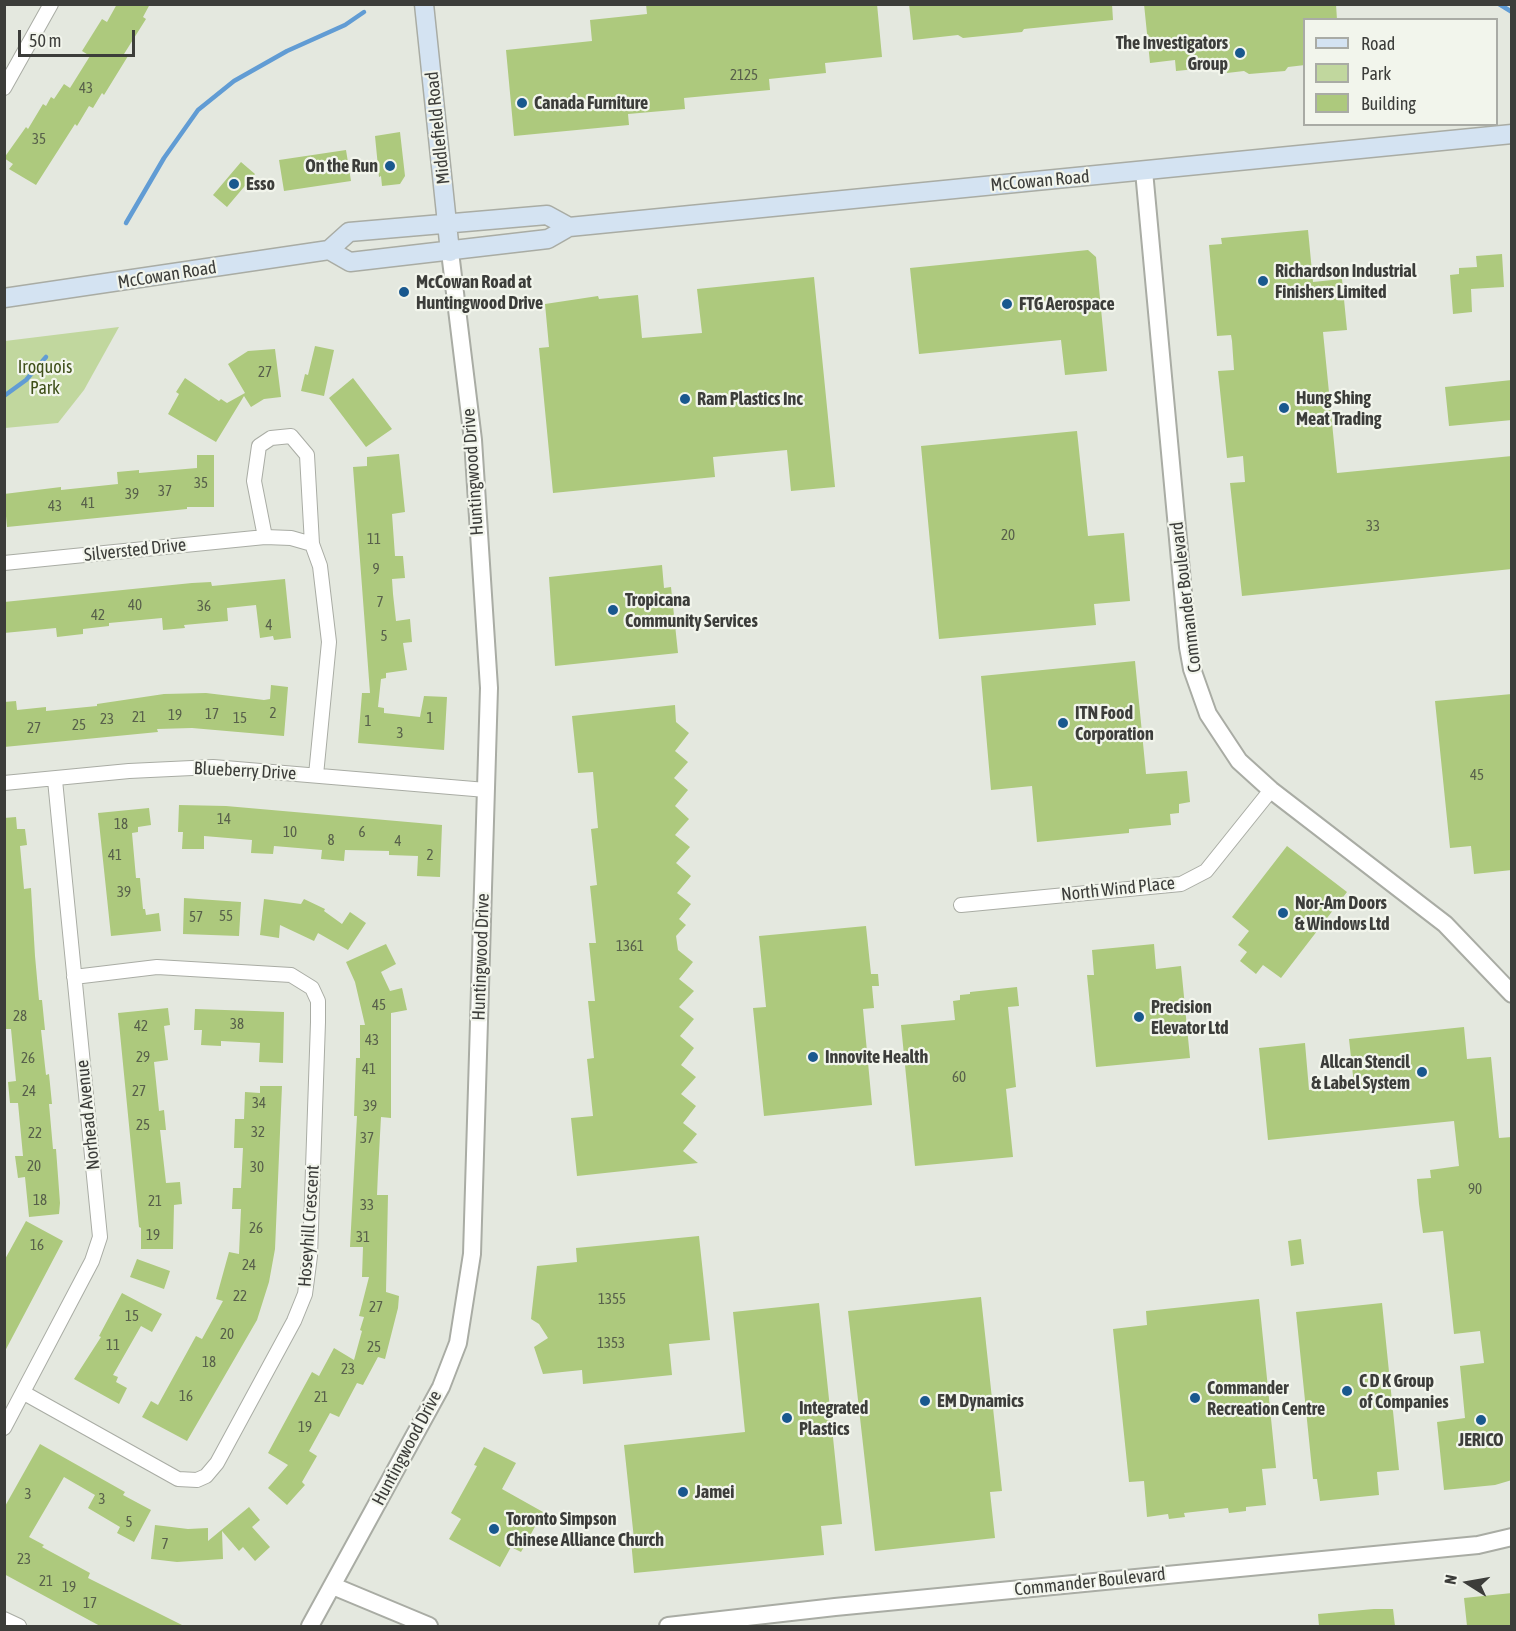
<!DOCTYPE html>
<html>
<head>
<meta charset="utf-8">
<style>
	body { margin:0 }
	#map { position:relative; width:1516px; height:1631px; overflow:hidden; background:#e4e8df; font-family:"Asap Condensed",sans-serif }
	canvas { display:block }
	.frame { position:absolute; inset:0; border:6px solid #3c3d3a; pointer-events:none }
	.legend { position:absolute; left:1303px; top:18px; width:195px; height:108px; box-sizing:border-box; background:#f2f5ec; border:2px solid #a9aba5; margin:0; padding:8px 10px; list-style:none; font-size:18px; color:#3c3d3a }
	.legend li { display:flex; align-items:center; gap:12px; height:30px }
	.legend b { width:30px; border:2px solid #a9aba5 }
	.north { position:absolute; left:1438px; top:1553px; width:60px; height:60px; -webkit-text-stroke:4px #f2f5ec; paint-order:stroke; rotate:281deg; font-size:16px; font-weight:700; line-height:24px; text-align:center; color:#3c3d3a }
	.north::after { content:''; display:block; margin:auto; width:21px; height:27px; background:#3c3d3a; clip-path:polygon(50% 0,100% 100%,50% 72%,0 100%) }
	.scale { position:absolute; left:18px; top:30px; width:117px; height:27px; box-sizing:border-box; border:3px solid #3c3d3a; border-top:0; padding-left:8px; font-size:18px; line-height:21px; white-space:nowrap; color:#3c3d3a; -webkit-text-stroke:4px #f2f5ec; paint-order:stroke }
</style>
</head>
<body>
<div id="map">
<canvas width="1516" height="1631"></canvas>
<div class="frame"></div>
<ul class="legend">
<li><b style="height:8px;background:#d4e3f2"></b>Road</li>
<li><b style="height:16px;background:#c1d79e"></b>Park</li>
<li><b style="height:16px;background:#adc97d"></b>Building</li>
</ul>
<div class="north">N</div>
<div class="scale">50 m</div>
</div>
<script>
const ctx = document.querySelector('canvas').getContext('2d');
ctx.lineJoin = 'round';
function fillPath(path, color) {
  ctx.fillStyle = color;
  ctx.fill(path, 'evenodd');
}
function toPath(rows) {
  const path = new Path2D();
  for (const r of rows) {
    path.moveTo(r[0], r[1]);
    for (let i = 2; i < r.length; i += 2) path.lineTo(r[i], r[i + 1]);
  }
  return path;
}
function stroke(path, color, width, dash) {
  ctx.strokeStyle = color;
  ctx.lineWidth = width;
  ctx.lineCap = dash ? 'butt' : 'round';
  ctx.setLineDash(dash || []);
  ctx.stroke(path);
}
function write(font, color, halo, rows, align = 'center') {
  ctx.font = font + ' "Asap Condensed",sans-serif';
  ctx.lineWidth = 4.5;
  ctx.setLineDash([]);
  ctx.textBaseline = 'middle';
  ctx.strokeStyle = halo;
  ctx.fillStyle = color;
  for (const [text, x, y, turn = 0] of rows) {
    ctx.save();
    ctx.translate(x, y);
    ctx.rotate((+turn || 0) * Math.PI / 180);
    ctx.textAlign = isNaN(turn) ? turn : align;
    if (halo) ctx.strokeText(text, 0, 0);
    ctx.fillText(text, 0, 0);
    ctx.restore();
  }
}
fillPath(toPath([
	[119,327,84,390,58,423,5,428,5,341]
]), '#c1d79e');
stroke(toPath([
	[1499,4,1512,12],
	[126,223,164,158,198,110,234,81,287,51,345,25,364,12],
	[4,396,26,380,46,357]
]), '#619cd4', 4.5);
fillPath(toPath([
	[117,4,150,4,143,17,146,19,124,54,128,56,104,95,102,93,93,108,89,106,77,126,75,124,36,185,9,169,13,164,4,158,26,127,28,129,43,104,46,106,51,97,54,99,64,84,70,88,90,56,82,51,102,19,107,22],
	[646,4,877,4,882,57,825,63,826,73,769,79,770,90,684,98,685,109,628,114,629,125,514,136,506,50,592,41,590,20,647,14],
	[909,4,1112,4,1113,20,1024,29,1022,32,963,38,958,35,913,40],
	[1144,4,1336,4,1337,20,1305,20,1305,65,1288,67,1285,71,1249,74,1244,71,1227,73,1226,66,1176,71,1175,60,1150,63],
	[400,132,405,176,400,184,382,186,381,176,379,177,375,136],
	[346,150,351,181,284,191,279,160],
	[241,162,255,174,227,207,213,195],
	[1308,230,1313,282,1342,279,1347,330,1323,332,1337,473,1512,456,1512,569,1242,596,1230,483,1245,482,1243,456,1227,458,1218,371,1234,370,1232,341,1231,335,1217,336,1209,245,1222,244,1221,238],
	[1088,250,1096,257,1107,371,1065,375,1061,340,919,354,910,268],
	[1502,254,1504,287,1471,289,1472,312,1453,314,1450,275,1459,274,1459,268,1477,267,1476,256],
	[814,277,835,487,791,491,787,450,713,457,715,477,553,493,539,348,549,347,545,304,598,296,599,299,638,295,642,338,702,333,697,289],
	[315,346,334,350,324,396,301,391,305,374,308,375],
	[275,349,281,397,264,399,251,407,244,396,216,442,168,414,179,394,176,392,185,378,219,401,221,399,227,403,245,393,228,364,248,351],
	[353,378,392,429,366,447,329,398],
	[1512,380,1512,420,1449,426,1445,387],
	[1077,431,1088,536,1124,533,1130,601,1094,604,1096,625,939,639,921,446],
	[399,454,405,512,392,514,395,556,403,556,405,578,392,579,393,594,396,621,410,619,412,642,403,643,407,670,386,673,386,678,381,679,378,707,384,708,384,713,420,717,424,696,447,697,444,750,358,743,362,693,370,693,353,467,367,466,367,457],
	[197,455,214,455,214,507,187,507,187,509,7,527,4,494,61,487,61,490,118,484,117,472,139,470,139,473,197,468],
	[662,565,664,588,671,587,678,653,555,666,549,577],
	[285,579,291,638,274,640,273,636,260,638,256,605,227,608,228,621,184,625,185,628,163,630,162,618,109,623,109,626,83,629,83,634,57,637,56,628,4,633,4,602,192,583,211,582,212,586],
	[1135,661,1146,774,1187,771,1190,802,1179,804,1179,813,1170,814,1171,825,1129,829,1129,833,1037,842,1032,786,991,790,981,676],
	[271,685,288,687,284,736,192,728,157,729,158,732,4,747,4,702,16,701,17,710,46,707,46,711,97,706,97,704,164,694,206,693,264,700,270,699],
	[1512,694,1512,870,1474,874,1471,846,1450,848,1435,701],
	[675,705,676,722,689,733,675,751,688,762,674,778,688,790,675,806,689,819,675,835,690,847,676,863,691,876,677,893,691,904,679,919,686,925,676,936,678,950,693,962,679,979,694,991,679,1007,694,1019,680,1036,694,1048,681,1065,696,1077,681,1094,696,1106,683,1123,697,1134,683,1151,698,1163,577,1176,571,1118,593,1116,587,1059,594,1058,588,1001,595,1001,589,943,596,943,590,886,597,885,591,829,598,828,593,772,578,773,572,716],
	[179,805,226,806,442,825,440,877,417,876,418,856,389,855,389,851,345,850,344,861,321,859,322,850,274,846,273,854,251,853,252,840,204,836,204,849,182,849,183,832,178,832],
	[149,808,151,825,138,827,138,832,132,833,136,878,140,878,143,909,145,909,146,915,159,913,161,931,111,936,98,813],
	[16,817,17,829,25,829,27,845,20,846,24,889,31,888,35,956,39,1000,42,1000,45,1030,41,1030,46,1075,49,1074,52,1104,49,1104,53,1149,56,1149,60,1203,59,1214,29,1217,25,1177,18,1178,15,1156,23,1156,18,1103,10,1103,8,1082,16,1081,11,1029,4,1029,4,818],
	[1287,846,1347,892,1281,978,1263,965,1256,974,1240,961,1247,952,1238,945,1249,931,1232,917],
	[184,898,241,902,239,936,183,934],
	[264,899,301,904,304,899,325,909,324,911,342,924,350,912,366,923,348,950,318,933,314,941,280,925,279,938,260,935],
	[866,926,871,974,878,974,879,986,872,986,874,1008,863,1009,872,1105,764,1116,753,1008,766,1007,759,936],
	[386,944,396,964,381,972,390,991,402,988,407,1010,391,1013,391,1118,381,1117,378,1172,377,1195,388,1195,386,1292,399,1296,398,1308,385,1359,378,1357,363,1385,357,1383,339,1417,330,1413,309,1451,317,1456,302,1482,305,1485,287,1505,268,1488,288,1465,268,1453,312,1372,319,1376,334,1348,354,1360,362,1331,360,1330,364,1317,359,1316,369,1277,362,1277,363,1247,350,1247,357,1116,354,1116,356,1058,360,1058,360,1025,365,1025,355,982,346,962],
	[1154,944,1156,969,1181,966,1190,1058,1096,1067,1087,975,1094,975,1092,950],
	[1017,987,1019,1006,1008,1007,1016,1087,1006,1089,1013,1157,915,1166,901,1025,955,1020,953,1001,960,1000,960,995,970,994,970,992],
	[168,1008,170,1025,164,1026,168,1060,154,1062,159,1111,164,1110,166,1130,160,1130,166,1183,180,1182,182,1204,174,1205,173,1249,141,1249,141,1228,139,1227,118,1013],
	[195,1009,284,1012,283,1063,259,1062,260,1043,221,1041,221,1046,201,1045,202,1030,194,1030],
	[1464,1027,1467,1059,1491,1057,1499,1138,1512,1137,1512,1480,1495,1485,1444,1490,1437,1422,1465,1418,1460,1366,1484,1363,1480,1331,1454,1334,1443,1231,1423,1233,1419,1204,1417,1179,1431,1178,1430,1170,1459,1166,1454,1121,1268,1140,1259,1048,1305,1043,1309,1090,1354,1085,1349,1039],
	[260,1086,282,1086,275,1249,269,1282,257,1320,187,1441,142,1417,151,1401,158,1405,196,1336,202,1339,223,1301,216,1299,229,1252,239,1254,241,1209,232,1209,233,1188,241,1188,243,1148,234,1148,235,1119,244,1119,245,1092,260,1093],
	[26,1221,63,1241,4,1353,4,1261],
	[699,1236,710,1340,669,1344,672,1375,583,1384,582,1370,543,1374,534,1347,548,1338,539,1324,531,1319,537,1266,577,1262,576,1248],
	[1301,1239,1304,1264,1291,1266,1288,1241],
	[137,1259,170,1271,164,1289,130,1277],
	[122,1293,162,1314,152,1332,141,1326,113,1375,118,1377,116,1382,127,1388,119,1404,74,1379,101,1337,99,1336],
	[981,1297,1002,1491,990,1492,995,1538,875,1551,848,1311],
	[1259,1299,1276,1468,1262,1469,1266,1505,1246,1507,1246,1511,1229,1513,1228,1508,1184,1513,1185,1517,1169,1519,1168,1514,1147,1517,1144,1481,1129,1482,1113,1329,1147,1325,1146,1311],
	[819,1303,842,1524,821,1526,824,1555,634,1573,631,1540,634,1539,624,1445,745,1432,733,1312],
	[1382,1303,1399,1470,1377,1472,1379,1495,1320,1501,1317,1479,1313,1479,1296,1312],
	[40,1444,125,1492,123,1495,151,1510,134,1542,117,1533,120,1527,88,1508,95,1495,64,1477,29,1537,44,1545,42,1547,90,1573,88,1578,184,1626,100,1626,4,1574,4,1508],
	[484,1447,516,1463,502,1489,543,1512,521,1552,511,1547,500,1567,449,1539,461,1519,451,1513,477,1466,474,1465],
	[249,1507,260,1520,252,1527,270,1547,255,1561,243,1547,239,1551,222,1531,223,1559,177,1562,151,1559,155,1525,188,1529,208,1528,208,1541],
	[1512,1593,1512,1626,1467,1626,1464,1598],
	[1374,1609,1393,1609,1395,1626,1319,1626,1318,1614]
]), '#adc97d');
const minor = toPath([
	[4,88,51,4],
	[265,537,254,481,259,446,271,438,291,436,307,455,312,544],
	[4,563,265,537,291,538,312,544,320,566,329,642,316,775],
	[4,783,129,771,213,767,486,790],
	[961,905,1181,884,1206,871,1271,790],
	[24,1393,178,1479,197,1480,206,1476,217,1463,294,1321,305,1294,310,1256,318,1022,318,1001,312,988,291,975,157,967,74,977],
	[4,1428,92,1261,100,1237,55,780],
	[4,1619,19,1626]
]);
const tertiary = toPath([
	[1144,171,1188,647,1192,669,1208,714,1239,761,1271,790,1445,924,1512,994],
	[333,1586,429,1626],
	[310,1626,441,1387,458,1343,472,1254,489,688,473,440,450,252],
	[668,1626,835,1607,1478,1545,1512,1537]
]);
const secondary = toPath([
	[424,4,450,252],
	[329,250,350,262,548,239,569,227,1512,134],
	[4,298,329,250,349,232,547,215,569,227]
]);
stroke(minor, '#a9aca4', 16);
stroke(tertiary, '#a9aca4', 20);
stroke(secondary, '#a9aca4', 21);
stroke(minor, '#fff', 14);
stroke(tertiary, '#fff', 16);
stroke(secondary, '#d4e3f2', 18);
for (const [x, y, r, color] of [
	[1240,53,6,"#19588e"],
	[522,103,6,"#19588e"],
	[390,166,6,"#19588e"],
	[234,184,6,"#19588e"],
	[1263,281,6,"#19588e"],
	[404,292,6,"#19588e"],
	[1007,304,6,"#19588e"],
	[685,399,6,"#19588e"],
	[1284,408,6,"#19588e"],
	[613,610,6,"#19588e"],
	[1063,723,6,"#19588e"],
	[1283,913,6,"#19588e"],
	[1139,1017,6,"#19588e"],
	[813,1057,6,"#19588e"],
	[1422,1072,6,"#19588e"],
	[1347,1391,6,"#19588e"],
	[1195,1398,6,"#19588e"],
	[925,1401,6,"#19588e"],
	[787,1418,6,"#19588e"],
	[1481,1420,6,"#19588e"],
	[683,1492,6,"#19588e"],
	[494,1529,6,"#19588e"]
]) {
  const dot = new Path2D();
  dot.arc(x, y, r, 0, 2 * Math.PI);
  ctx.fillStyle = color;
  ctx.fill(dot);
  stroke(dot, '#f2f5ec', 2);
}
write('15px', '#58604b', null, [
	["2125",744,75],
	["43",86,88],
	["35",39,139],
	["27",265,372],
	["35",201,483],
	["37",165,491],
	["39",132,494],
	["41",88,503],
	["43",55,506],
	["33",1373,526],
	["20",1008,535],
	["11",374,539],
	["9",376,569],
	["7",380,602],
	["40",135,605],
	["36",204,606],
	["42",98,615],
	["4",269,625],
	["5",384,636],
	["2",273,713],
	["17",212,714],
	["19",175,715],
	["21",139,717],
	["15",240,718],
	["1",430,718],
	["23",107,719],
	["1",368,721],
	["25",79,725],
	["27",34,728],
	["3",400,733],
	["45",1477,775],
	["14",224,819],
	["18",121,824],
	["10",290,832],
	["6",362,832],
	["8",331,840],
	["4",398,841],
	["41",115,855],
	["2",430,855],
	["39",124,892],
	["55",226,916],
	["57",196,917],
	["1361",630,946],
	["45",379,1005],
	["28",20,1016],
	["38",237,1024],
	["42",141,1026],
	["43",372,1040],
	["29",143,1057],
	["26",28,1058],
	["41",369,1069],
	["60",959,1077],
	["24",29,1091],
	["27",139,1091],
	["34",259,1103],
	["39",370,1106],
	["25",143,1125],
	["32",258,1132],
	["22",35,1133],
	["37",367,1138],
	["20",34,1166],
	["30",257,1167],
	["90",1475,1189],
	["18",40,1200],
	["21",155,1201],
	["33",367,1205],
	["26",256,1228],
	["19",153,1235],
	["31",363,1237],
	["16",37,1245],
	["24",249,1265],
	["22",240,1296],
	["1355",612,1299],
	["27",376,1307],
	["15",132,1316],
	["20",227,1334],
	["1353",611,1343],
	["11",113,1345],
	["25",374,1347],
	["18",209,1362],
	["23",348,1369],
	["16",186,1396],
	["21",321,1397],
	["19",305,1427],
	["3",28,1494],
	["3",102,1499],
	["5",129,1522],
	["7",165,1544],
	["23",24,1559],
	["21",46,1581],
	["19",69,1587],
	["17",90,1603]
]);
write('bold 18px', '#3c3d3a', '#f2f5ec', [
	["The Investigators",1228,43,"right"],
	["Group",1228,64,"right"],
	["Canada Furniture",534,103],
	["On the Run",378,166,"right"],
	["Esso",246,184],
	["Richardson Industrial",1275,271],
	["Finishers Limited",1275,292],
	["McCowan Road at",416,282],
	["Huntingwood Drive",416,303],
	["FTG Aerospace",1019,304],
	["Hung Shing",1296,398],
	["Meat Trading",1296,419],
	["Ram Plastics Inc",697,399],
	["Tropicana",625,600],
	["Community Services",625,621],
	["ITN Food",1075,713],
	["Corporation",1075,734],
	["Nor-Am Doors",1295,903],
	["& Windows Ltd",1295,924],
	["Precision",1151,1007],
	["Elevator Ltd",1151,1028],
	["Innovite Health",825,1057],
	["Allcan Stencil",1410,1062,"right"],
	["& Label System",1410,1083,"right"],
	["C D K Group",1359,1381],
	["of Companies",1359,1402],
	["Commander",1207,1388],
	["Recreation Centre",1207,1409],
	["EM Dynamics",937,1401],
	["Integrated",799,1408],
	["Plastics",799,1429],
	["JERICO",1481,1440,"center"],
	["Jamei",695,1492],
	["Toronto Simpson",506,1519],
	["Chinese Alliance Church",506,1540]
], 'left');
write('18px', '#3c3d3a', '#f2f5ec', [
	["Middlefield Road",438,128,-96],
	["McCowan Road",1040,181,-5],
	["McCowan Road",167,275,-9],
	["Huntingwood Drive",473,472,-94],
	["Silversted Drive",135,550,-6],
	["Commander Boulevard",1186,597,-97],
	["Blueberry Drive",245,771,3],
	["North Wind Place",1118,889,-6],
	["Huntingwood Drive",481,957,-88],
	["Norhead Avenue",88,1115,-96],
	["Hoseyhill Crescent",309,1226,-86],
	["Huntingwood Drive",407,1448,-62],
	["Commander Boulevard",1090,1582,-6]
]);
write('18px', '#3e4f19', '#f2f5ec', [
	["Iroquois",45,367],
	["Park",45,388]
]);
</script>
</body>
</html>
